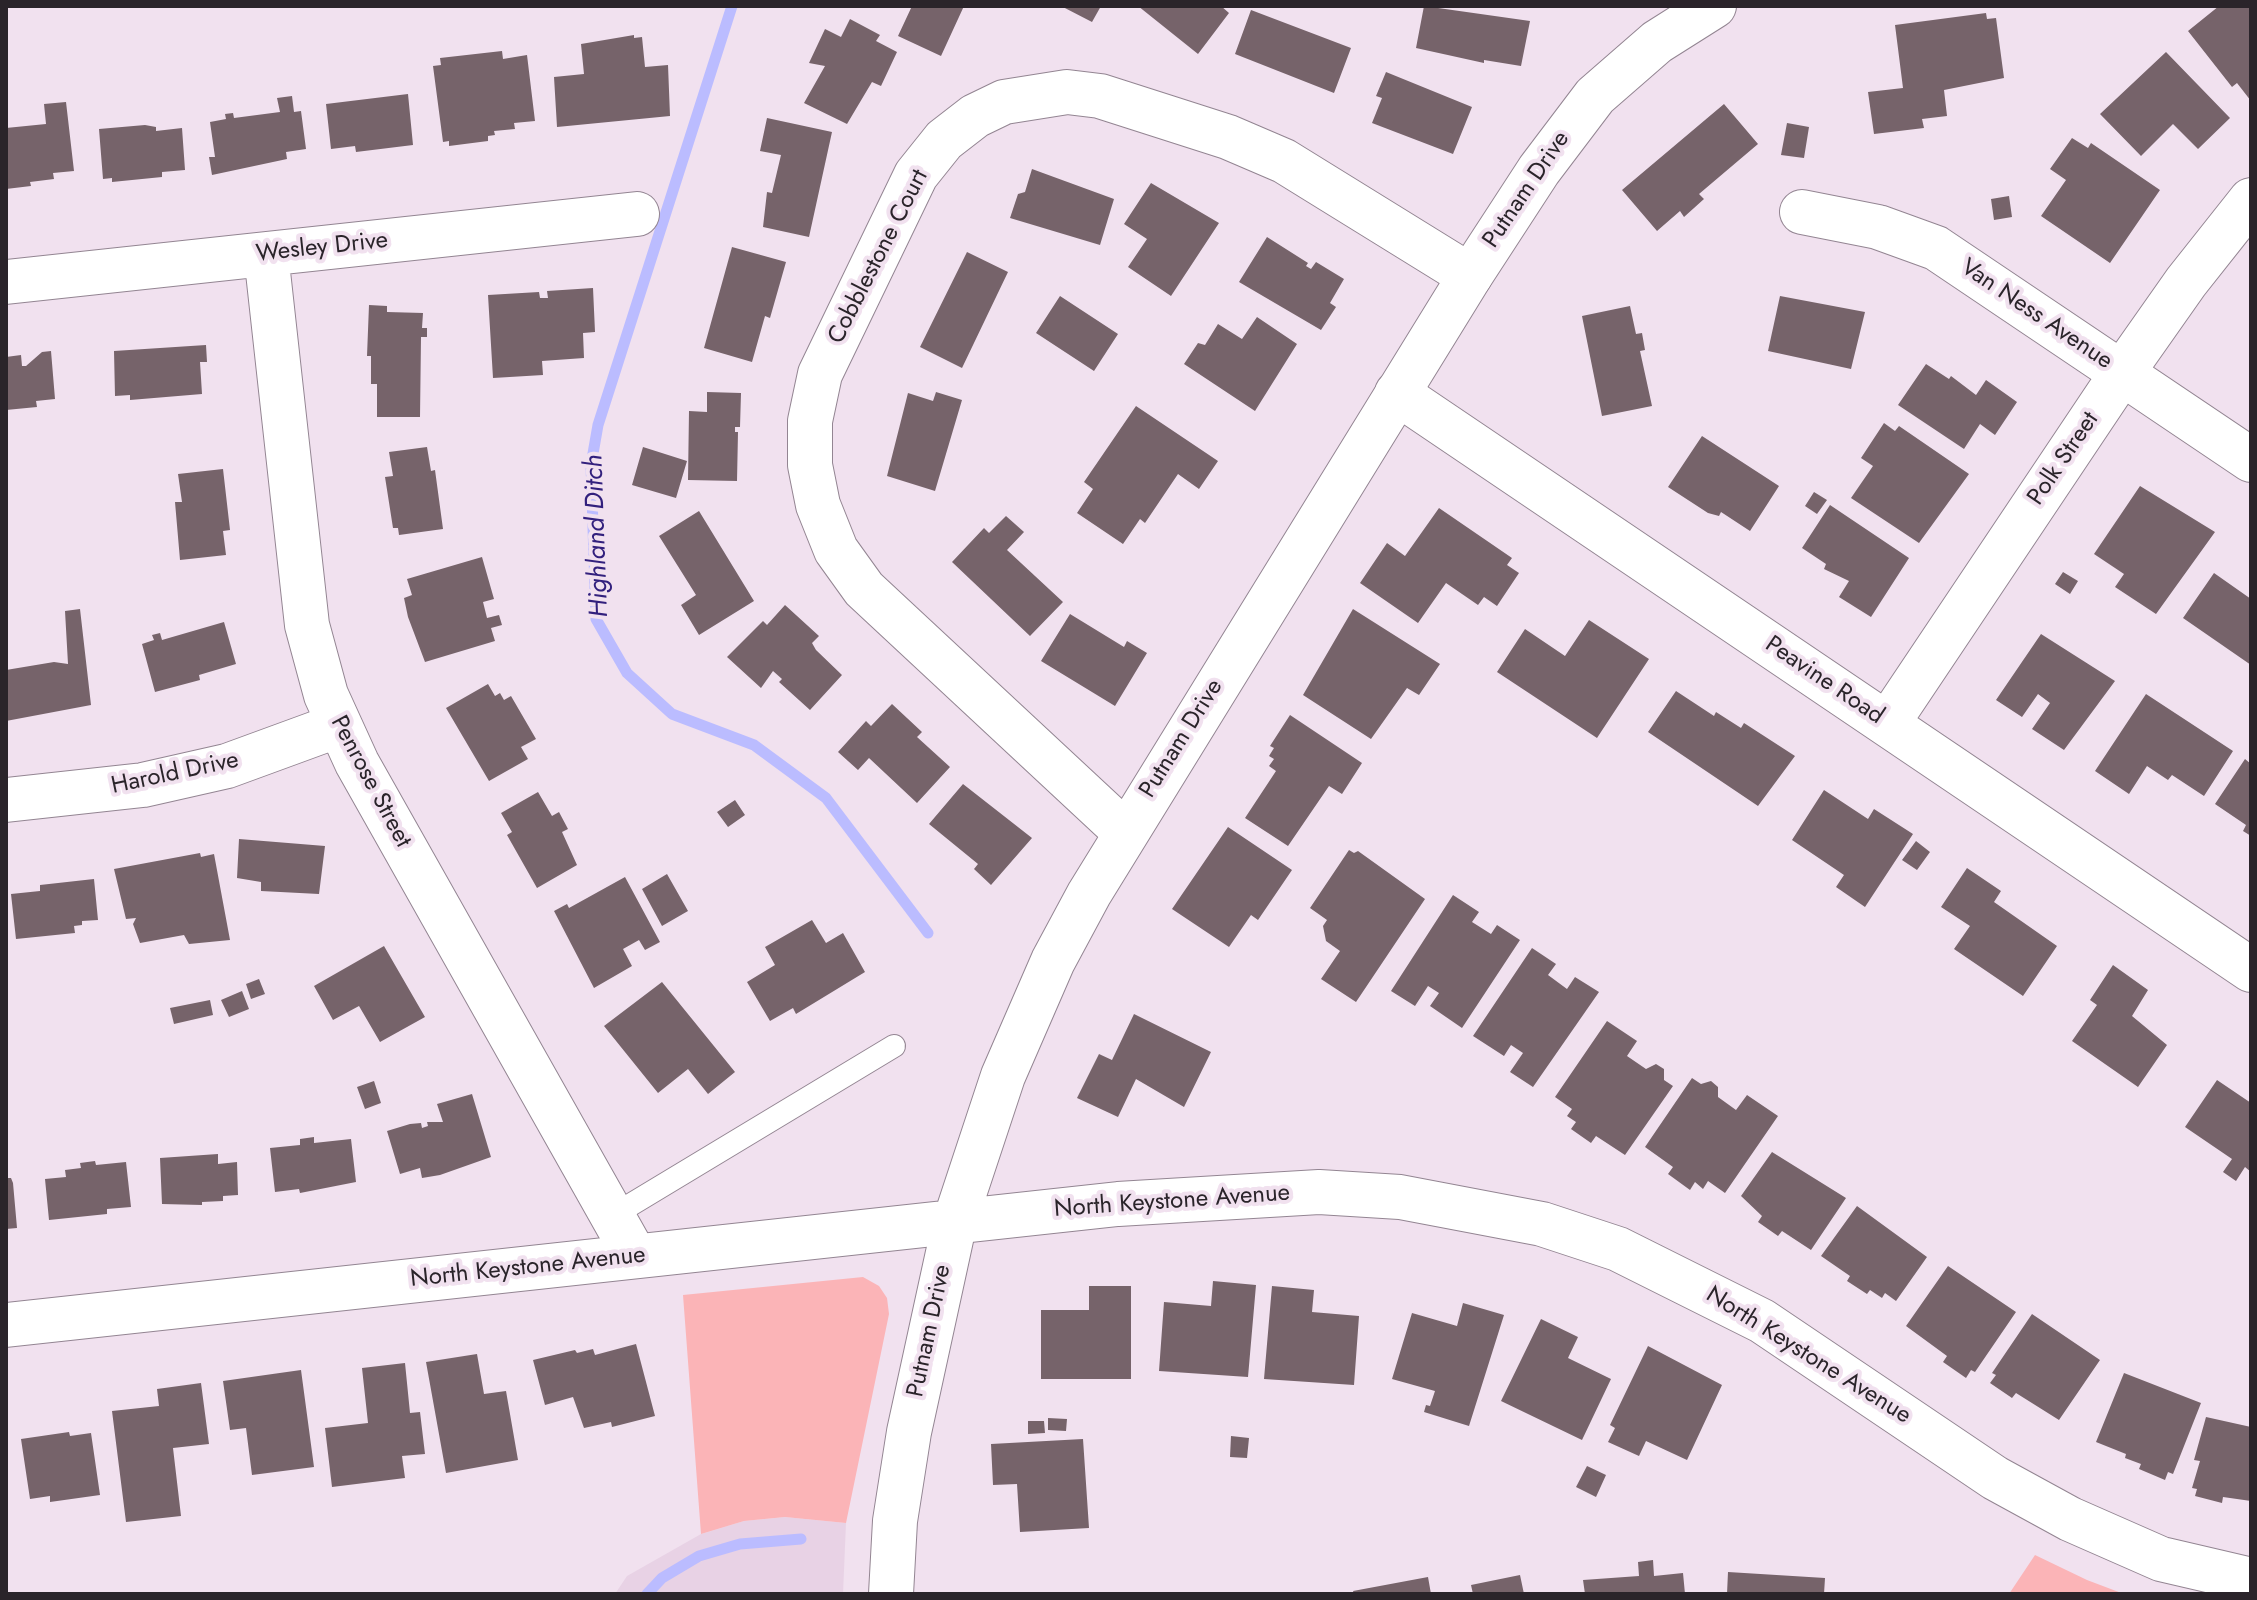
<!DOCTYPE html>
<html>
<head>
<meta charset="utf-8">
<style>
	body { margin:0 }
	#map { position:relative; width:2257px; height:1600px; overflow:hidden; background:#f1e1ef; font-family:Jost,sans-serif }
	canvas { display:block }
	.frame { position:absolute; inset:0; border:8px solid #2a242a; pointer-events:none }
</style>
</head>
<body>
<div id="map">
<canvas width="2257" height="1600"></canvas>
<div class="frame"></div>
</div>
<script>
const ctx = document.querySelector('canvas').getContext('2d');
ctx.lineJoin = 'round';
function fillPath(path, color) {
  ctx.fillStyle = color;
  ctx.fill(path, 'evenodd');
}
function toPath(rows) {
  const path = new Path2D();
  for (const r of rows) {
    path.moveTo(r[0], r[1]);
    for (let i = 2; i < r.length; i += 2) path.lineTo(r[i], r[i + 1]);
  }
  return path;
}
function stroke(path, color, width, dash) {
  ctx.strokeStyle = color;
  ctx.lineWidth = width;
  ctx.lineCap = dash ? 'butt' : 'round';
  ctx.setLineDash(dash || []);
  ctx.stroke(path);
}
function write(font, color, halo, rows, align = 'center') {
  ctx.font = font + ' Jost,sans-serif';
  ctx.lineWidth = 8;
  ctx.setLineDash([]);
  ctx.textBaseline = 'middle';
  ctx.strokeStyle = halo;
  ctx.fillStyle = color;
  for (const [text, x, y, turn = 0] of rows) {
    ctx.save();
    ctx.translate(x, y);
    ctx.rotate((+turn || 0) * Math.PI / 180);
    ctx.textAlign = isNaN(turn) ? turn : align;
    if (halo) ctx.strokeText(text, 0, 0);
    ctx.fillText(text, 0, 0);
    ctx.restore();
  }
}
fillPath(toPath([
	[785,1517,846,1523,843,1594,615,1594,627,1576,701,1534,744,1521]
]), '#e8d2e5');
fillPath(toPath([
	[863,1277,879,1286,887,1298,889,1314,846,1523,785,1517,744,1521,701,1534,683,1295],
	[2035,1555,2087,1580,2124,1594,2009,1594]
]), '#fbb4b7');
stroke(toPath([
	[732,6,598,425,591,465,596,619,627,673,672,714,754,745,826,798,928,933],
	[647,1594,662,1578,699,1556,740,1544,801,1539]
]), '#bbbcff', 11);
fillPath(toPath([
	[912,6,964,6,941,56,898,36],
	[1061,6,1101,6,1092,22],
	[1138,6,1221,6,1229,13,1198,54],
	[1424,6,1530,21,1521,66,1484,60,1484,63,1416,48],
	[2219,6,2251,6,2251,101,2237,83,2232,87,2188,31],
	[1251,10,1351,48,1334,93,1235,54],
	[1986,13,1987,19,1996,18,2004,78,1944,90,1947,116,1922,119,1924,128,1874,134,1868,92,1903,88,1895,25],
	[850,19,880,35,876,41,897,52,881,86,872,82,847,124,804,103,825,66,809,63,825,29,841,37],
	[634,35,634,38,642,37,645,67,668,65,670,116,557,127,554,77,584,74,581,44],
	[502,51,503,59,527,55,535,121,514,123,515,129,494,131,495,135,488,136,488,141,449,146,449,141,443,142,433,66,441,65,440,58],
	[2166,52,2230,118,2198,149,2173,124,2141,156,2100,114],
	[1386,72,1472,107,1453,154,1372,123,1382,98,1376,96],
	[408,94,413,145,356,152,355,146,331,149,326,104],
	[292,96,294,112,301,111,306,149,286,152,287,159,212,175,209,157,215,157,210,122,226,119,225,114,233,113,234,118,280,112,277,98],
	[66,102,74,171,53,173,54,179,30,182,31,186,6,189,6,128,46,124,44,104],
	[1724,104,1758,144,1699,194,1704,199,1684,217,1680,211,1657,231,1622,190],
	[767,118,832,132,809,237,763,227,767,192,772,193,781,155,760,151],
	[1787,123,1809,127,1804,158,1781,155],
	[145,125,156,127,156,131,182,128,185,170,162,172,162,177,112,182,112,178,103,179,99,129],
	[2072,138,2088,148,2091,143,2160,190,2110,263,2041,216,2066,180,2050,169],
	[1032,169,1114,199,1100,245,1010,218,1018,194,1025,192],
	[1151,183,1219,223,1171,296,1128,267,1147,239,1124,224],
	[2009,196,2012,217,1994,220,1991,199],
	[1267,237,1308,263,1306,266,1311,269,1316,262,1344,279,1330,303,1336,307,1321,330,1239,282],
	[732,247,786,262,770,318,765,316,752,362,704,348],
	[967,252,1008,272,962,368,920,347],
	[593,288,595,332,583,333,584,358,542,361,543,375,493,378,488,295,539,292,540,298,548,298,547,291],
	[1060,296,1118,334,1094,371,1036,333],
	[1780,296,1865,312,1851,369,1768,351],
	[369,305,387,306,387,312,423,313,422,328,427,328,427,337,421,337,420,417,377,417,377,384,371,384,371,356,367,356],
	[1630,306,1636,334,1642,333,1645,350,1640,351,1652,406,1602,416,1582,316],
	[1257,317,1297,344,1255,411,1184,364,1198,343,1205,345,1218,324,1242,339],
	[206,345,207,362,200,362,202,394,130,400,130,395,115,396,114,351],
	[51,351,55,399,36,401,37,407,6,410,6,357,21,355,22,366,26,366,42,352],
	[1926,364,1949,379,1951,376,1976,395,1986,380,2017,402,1995,435,1980,424,1964,449,1898,405],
	[707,392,741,393,740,427,735,427,735,432,738,432,737,481,688,480,689,411,707,412],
	[936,392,962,400,935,491,887,476,908,393,933,401],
	[1136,406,1218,461,1199,489,1178,474,1145,523,1140,519,1123,544,1077,513,1093,489,1084,482],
	[1884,423,1895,431,1899,426,1969,474,1919,543,1851,498,1873,466,1861,458],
	[1702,436,1779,486,1750,531,1721,512,1719,516,1708,513,1668,487],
	[427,447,431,471,435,470,443,529,399,535,398,528,393,528,385,477,393,476,389,452],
	[643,447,687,461,676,498,632,485],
	[223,469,230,530,223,531,226,555,180,560,175,502,182,502,178,474],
	[2140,486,2215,532,2156,614,2115,587,2124,574,2094,554],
	[1814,492,1827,500,1817,514,1805,506],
	[1830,505,1909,558,1871,617,1839,597,1849,581,1824,569,1826,564,1802,548],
	[1439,508,1512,558,1507,565,1519,573,1497,606,1484,597,1478,605,1446,583,1418,623,1360,583,1387,543,1405,556],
	[699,511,754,601,699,635,681,605,696,595,659,536],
	[1006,516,1024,532,1007,550,1063,602,1030,636,952,562,984,528,989,533],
	[482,557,494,599,483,602,487,618,499,615,502,625,491,628,495,641,425,662,408,617,404,598,412,595,407,579],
	[2063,572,2078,581,2070,594,2055,584],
	[2214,573,2251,599,2251,665,2183,618],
	[785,605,819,636,812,643,816,650,842,675,810,710,779,682,782,679,773,671,761,688,727,657,763,621,767,625],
	[80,609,91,705,6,721,6,670,54,662,68,664,65,611],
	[1353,609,1440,664,1419,695,1407,688,1371,739,1303,695],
	[1070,614,1124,647,1127,641,1147,653,1115,706,1041,661],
	[1589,620,1649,659,1597,738,1497,672,1525,629,1565,656],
	[224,622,236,664,199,675,200,680,155,692,142,644,154,640,152,635,160,633,162,640],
	[2041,634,2115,681,2064,750,2032,729,2050,703,2038,694,2022,717,1996,700],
	[488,684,495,696,500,693,504,700,511,696,536,739,521,747,528,759,489,781,446,708],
	[1676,691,1714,716,1716,712,1741,728,1744,723,1795,756,1758,806,1648,732],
	[2146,694,2233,751,2204,796,2172,775,2168,780,2147,766,2129,794,2095,771],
	[892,704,922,732,917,737,950,767,917,803,869,758,858,770,838,752,866,721,871,726],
	[1290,715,1362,763,1342,794,1329,786,1288,846,1245,818,1276,771,1269,766,1274,759,1269,756,1274,748,1270,746],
	[2245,759,2251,764,2251,836,2243,831,2246,825,2215,804],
	[963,784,1032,838,991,885,974,869,978,864,929,824],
	[1824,790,1868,819,1874,809,1913,834,1865,907,1836,887,1844,875,1792,840],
	[538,792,552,816,559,812,568,829,562,832,577,865,537,888,507,835,512,832,501,813],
	[735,800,745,815,728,827,717,812],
	[1228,827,1292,870,1258,920,1251,915,1229,947,1172,909],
	[239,839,325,846,319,894,261,891,261,882,237,878],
	[1916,841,1930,852,1917,870,1902,860],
	[1349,850,1354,853,1358,851,1425,899,1356,1002,1321,979,1340,951,1326,941,1323,926,1327,920,1310,908],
	[200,853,201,857,214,854,230,940,189,944,184,935,140,943,133,924,136,918,126,919,114,869],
	[1967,868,2001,891,1994,902,2057,946,2023,996,1954,949,1970,926,1941,907],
	[667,874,688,911,662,926,642,889],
	[625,877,660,942,645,950,639,940,623,949,632,966,594,988,554,911,567,904,569,908],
	[94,879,98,920,82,921,82,925,74,926,75,933,16,939,11,894,40,891,40,885],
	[1453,895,1479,912,1472,922,1491,934,1497,925,1520,940,1462,1028,1430,1006,1439,993,1428,986,1415,1006,1391,991],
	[812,920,826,943,843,933,865,972,796,1014,793,1008,770,1021,747,982,775,965,765,947],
	[384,946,425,1017,380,1042,359,1006,333,1020,314,986],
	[1532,948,1556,964,1548,975,1567,989,1575,977,1599,992,1533,1087,1510,1072,1523,1053,1511,1045,1504,1056,1473,1036],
	[2113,965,2148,990,2132,1016,2167,1045,2138,1087,2072,1041,2097,1005,2090,1000],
	[259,979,265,994,251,999,246,984],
	[662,982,735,1072,708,1094,688,1069,658,1093,604,1026],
	[242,991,249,1009,229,1017,221,1000],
	[210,1000,213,1015,174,1024,170,1008],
	[1134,1014,1211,1052,1184,1107,1136,1079,1118,1117,1077,1098,1099,1054,1112,1060],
	[1607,1021,1637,1041,1627,1056,1646,1069,1656,1064,1664,1069,1664,1080,1673,1086,1625,1155,1596,1136,1591,1143,1571,1129,1576,1122,1567,1116,1572,1109,1555,1097],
	[1692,1078,1701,1084,1711,1081,1718,1087,1718,1097,1736,1110,1747,1095,1778,1116,1725,1193,1708,1181,1703,1189,1695,1182,1690,1190,1668,1174,1673,1167,1645,1147],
	[2217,1080,2251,1103,2251,1172,2245,1167,2236,1181,2223,1172,2232,1159,2185,1127],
	[374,1081,381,1103,365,1109,357,1087],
	[472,1094,491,1157,440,1175,422,1178,420,1168,400,1174,387,1131,410,1124,421,1123,422,1128,428,1126,427,1122,443,1122,437,1104],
	[314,1137,314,1143,351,1139,356,1182,300,1193,299,1189,275,1192,270,1148,300,1145,300,1139],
	[1772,1152,1846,1198,1811,1250,1782,1231,1778,1236,1758,1222,1762,1216,1741,1196],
	[218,1154,218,1164,237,1162,238,1195,223,1196,223,1201,202,1202,202,1205,162,1204,160,1158],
	[95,1161,96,1165,126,1162,131,1207,107,1209,107,1214,49,1220,45,1179,66,1177,65,1170,81,1168,80,1163],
	[6,1178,11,1178,13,1183,17,1228,6,1229],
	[1857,1206,1927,1257,1896,1301,1885,1293,1882,1298,1870,1290,1867,1294,1847,1281,1850,1276,1821,1256],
	[1948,1266,2016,1312,1975,1372,1971,1370,1966,1378,1943,1362,1947,1356,1906,1326],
	[1213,1281,1256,1285,1248,1377,1159,1371,1164,1302,1211,1306],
	[1089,1286,1131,1286,1131,1379,1041,1379,1041,1310,1089,1310],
	[1272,1286,1314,1290,1312,1312,1359,1316,1354,1385,1264,1379],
	[1463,1303,1504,1315,1469,1426,1424,1412,1426,1405,1430,1406,1435,1391,1392,1379,1412,1313,1457,1326],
	[2032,1314,2100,1360,2059,1420,2016,1393,2012,1398,1990,1383,1996,1375,1992,1373],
	[1541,1319,1578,1337,1568,1358,1611,1379,1582,1440,1501,1401],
	[636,1344,655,1416,612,1427,611,1422,584,1428,573,1397,545,1405,533,1360,575,1350,577,1353,593,1349,595,1355],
	[1648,1346,1722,1385,1687,1460,1646,1441,1639,1456,1608,1442,1615,1428,1610,1425],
	[477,1354,484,1394,506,1391,518,1460,446,1473,426,1362],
	[405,1363,410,1413,420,1412,425,1454,402,1456,405,1478,332,1487,325,1428,368,1423,362,1368],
	[301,1370,314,1467,252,1475,246,1428,230,1430,223,1381],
	[2124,1373,2201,1403,2173,1474,2168,1472,2165,1480,2139,1469,2141,1464,2125,1458,2126,1454,2096,1442],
	[201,1383,209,1444,173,1448,181,1516,126,1522,112,1411,159,1406,157,1389],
	[2206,1417,2251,1427,2251,1501,2223,1497,2222,1503,2195,1496,2197,1489,2192,1488,2200,1461,2194,1460],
	[1048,1418,1067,1419,1066,1431,1048,1430],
	[1028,1421,1044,1421,1045,1433,1028,1434],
	[69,1432,70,1436,91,1433,100,1495,50,1502,50,1496,30,1499,21,1439],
	[1231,1436,1249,1438,1247,1458,1230,1457],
	[1083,1439,1089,1528,1020,1532,1017,1484,993,1485,991,1444],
	[1587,1466,1606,1475,1596,1497,1576,1487],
	[1653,1560,1654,1576,1683,1573,1685,1594,1585,1594,1583,1580,1639,1576,1638,1562],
	[1728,1572,1825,1578,1824,1594,1727,1594],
	[1520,1575,1524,1594,1473,1594,1471,1585],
	[1428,1577,1431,1594,1354,1594,1353,1591]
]), '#76636a');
const lane = toPath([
	[612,1216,894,1046]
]);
const street = toPath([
	[1802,212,1878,227,1936,248,2251,460],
	[266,254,307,625,326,695,357,763,635,1256],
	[6,282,637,214],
	[1397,393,2251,970],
	[1887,724,2122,373,2186,282,2251,200],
	[6,800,143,785,227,766,339,725],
	[1125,832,864,589,836,550,818,505,810,465,810,421,820,374,916,175,944,140,975,116,1004,102,1067,92,1100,96,1228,137,1284,161,1470,276],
	[891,1594,895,1521,909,1432,955,1221]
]);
const secondary = toPath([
	[955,1221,1003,1076,1053,961,1089,894,1470,276,1539,170,1595,96,1657,42,1714,6],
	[6,1325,1118,1204,1319,1192,1400,1197,1542,1224,1618,1249,1762,1321,1995,1478,2070,1519,2161,1559,2251,1580]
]);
stroke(lane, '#938592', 24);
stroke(street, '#938592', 46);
stroke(secondary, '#938592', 46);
stroke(lane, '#fff', 22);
stroke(street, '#fff', 44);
stroke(secondary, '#fff', 44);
write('24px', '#2a242a', '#f1e1ef', [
	["Putnam Drive",1527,190,-56],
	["Wesley Drive",322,248,-6],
	["Cobblestone Court",879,257,-63],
	["Van Ness Avenue",2036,315,34],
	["Polk Street",2064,459,-56],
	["Peavine Road",1824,681,34],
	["Putnam Drive",1182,739,-58],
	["Harold Drive",175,774,-12],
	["Penrose Street",370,782,62],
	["North Keystone Avenue",1172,1202,-4],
	["North Keystone Avenue",528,1268,-6],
	["Putnam Drive",930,1331,-78],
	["North Keystone Avenue",1808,1356,32]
]);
write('italic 26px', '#32207d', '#f1e1ef', [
	["Highland Ditch",598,536,-92]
]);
</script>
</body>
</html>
